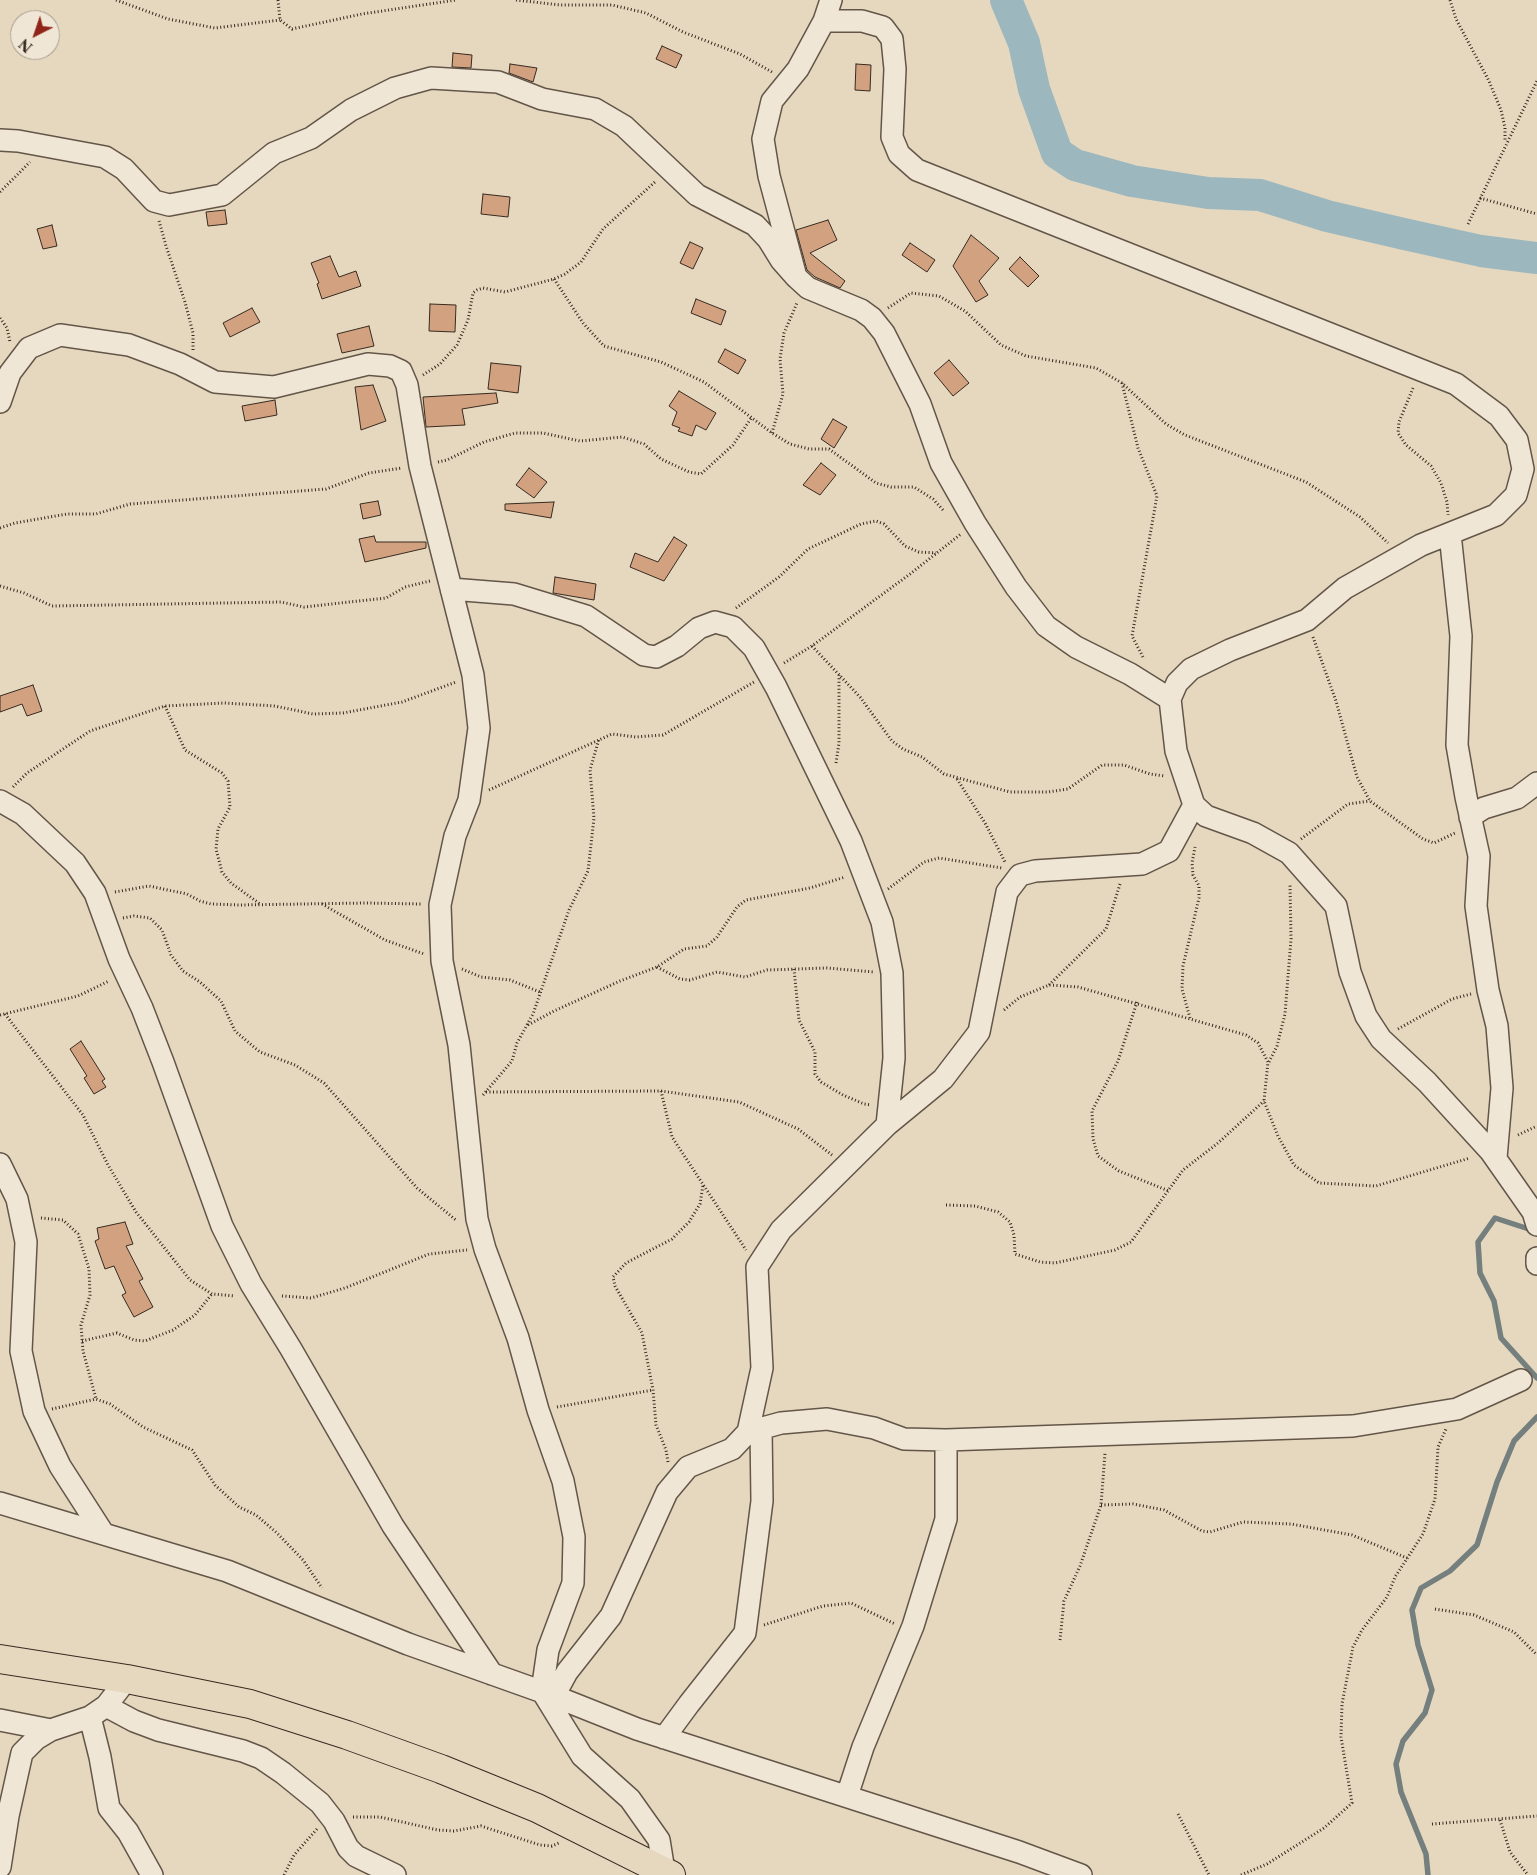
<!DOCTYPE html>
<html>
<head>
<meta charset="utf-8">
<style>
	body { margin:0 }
	#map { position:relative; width:1537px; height:1875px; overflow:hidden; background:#e6d8bf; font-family:"Libre Caslon Text",serif }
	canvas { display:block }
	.north { position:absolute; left:10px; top:10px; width:50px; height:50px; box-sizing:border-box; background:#efe6d5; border:1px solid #a59b8d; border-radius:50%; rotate:221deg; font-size:14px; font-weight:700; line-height:20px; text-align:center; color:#372a20 }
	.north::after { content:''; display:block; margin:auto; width:18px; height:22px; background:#8f2418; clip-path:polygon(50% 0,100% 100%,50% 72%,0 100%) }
</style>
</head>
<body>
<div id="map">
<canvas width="1537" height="1875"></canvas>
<div class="north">N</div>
</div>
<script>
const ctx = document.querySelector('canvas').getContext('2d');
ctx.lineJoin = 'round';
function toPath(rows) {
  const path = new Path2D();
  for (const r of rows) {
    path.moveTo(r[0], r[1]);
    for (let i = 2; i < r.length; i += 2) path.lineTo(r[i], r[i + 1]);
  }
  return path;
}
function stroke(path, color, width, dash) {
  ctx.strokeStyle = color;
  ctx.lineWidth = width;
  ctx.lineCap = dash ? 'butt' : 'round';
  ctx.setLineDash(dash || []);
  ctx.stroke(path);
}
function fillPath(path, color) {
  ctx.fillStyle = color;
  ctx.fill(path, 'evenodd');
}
stroke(toPath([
	[1535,1231,1495,1218,1478,1242,1480,1273,1494,1301,1501,1338,1537,1378],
	[1428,1875,1426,1854,1401,1792,1396,1764,1403,1741,1425,1713,1432,1690,1418,1645,1412,1610,1421,1588,1450,1571,1477,1545,1497,1482,1514,1441,1537,1417]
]), '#747f7e', 5.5);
stroke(toPath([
	[1006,0,1024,43,1034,89,1057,153,1075,165,1132,181,1208,193,1260,195,1327,216,1404,234,1481,251,1537,258]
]), '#9cb7bd', 32);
const building = toPath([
	[662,46,682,55,676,68,656,59,662,46],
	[453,53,472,55,471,68,452,67,453,53],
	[510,64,537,68,533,82,509,73,510,64],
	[856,64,871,65,870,91,855,90,856,64],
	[483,194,510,197,508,217,481,214,483,194],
	[225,210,227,224,208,226,206,212,225,210],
	[828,220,837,240,810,253,845,281,840,288,815,277,807,270,796,230,828,220],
	[52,225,57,246,43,249,37,229,52,225],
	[971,235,999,258,979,281,988,295,976,302,953,266,971,235],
	[690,242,703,248,693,269,680,263,690,242],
	[910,243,935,260,927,272,902,255,910,243],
	[330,256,339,277,356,271,361,286,322,299,317,284,319,283,311,263,330,256],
	[1020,257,1039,276,1028,287,1009,269,1020,257],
	[696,299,726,311,721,325,691,313,696,299],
	[430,304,456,305,455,332,429,331,430,304],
	[252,308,260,322,230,337,223,323,252,308],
	[369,326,374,346,342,353,337,334,369,326],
	[725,349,746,360,738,374,718,362,725,349],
	[949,360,969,383,953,396,934,373,949,360],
	[491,363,521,366,518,393,488,389,491,363],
	[373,385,386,421,361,430,355,387,373,385],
	[679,391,716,413,706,430,696,425,692,436,678,431,680,428,672,425,677,412,669,406,679,391],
	[496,393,498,403,462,409,465,425,426,427,423,397,496,393],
	[275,400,277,415,245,421,242,406,275,400],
	[833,419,847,427,834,448,821,439,833,419],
	[821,463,836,475,820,495,803,485,821,463],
	[529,468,547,482,534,498,516,485,529,468],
	[378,501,381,515,363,519,360,504,378,501],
	[554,502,551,518,505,510,505,504,554,502],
	[374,536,376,542,426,542,426,548,365,562,359,539,374,536],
	[674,537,687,545,664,581,630,567,635,553,658,562,674,537],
	[555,577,596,584,594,600,553,593,555,577],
	[33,685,42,711,27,716,22,704,0,712,0,696,33,685],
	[81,1041,105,1079,102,1081,106,1087,94,1094,84,1078,87,1076,70,1049,81,1041],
	[125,1222,133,1244,126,1246,143,1279,139,1281,153,1307,134,1317,122,1295,126,1293,114,1266,105,1269,95,1241,99,1239,97,1228,125,1222]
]);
fillPath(building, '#d1a180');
stroke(building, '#372a20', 1);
const street = toPath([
	[831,0,824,21,798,69,772,101,763,139,769,176,796,277,808,288,861,310,872,318,884,333,920,404,941,463,975,523,1016,587,1046,626,1076,647,1130,674,1170,699],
	[0,140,18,141,105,157,124,169,154,201,169,205,222,195,274,153,311,138,351,110,395,88,431,78,498,82,542,99,595,109,624,126,697,195,755,225,768,239,781,260,796,277],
	[0,402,10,373,29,348,60,335,129,345,180,364,215,382,274,387,368,364,390,366,401,371,407,385,420,466,473,675,479,728,469,800,455,836,440,905,442,961,459,1045,477,1219,485,1249,518,1338,538,1410,563,1481,574,1537,573,1583,548,1650,542,1691,582,1756,630,1799,659,1840,664,1871],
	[1450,534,1461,636,1457,745,1466,797,1479,856,1476,906,1488,990,1497,1026,1502,1088,1496,1158],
	[451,589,514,594,586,616,644,655,656,657,677,646,699,628,715,622,733,627,754,648,776,687,851,841,882,922,892,973,894,1058,887,1125],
	[0,801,23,814,75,863,95,893,119,959,142,1008,163,1062,222,1226,251,1284,291,1349,393,1526,492,1674],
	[1194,805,1206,816,1253,833,1289,853,1336,906,1350,972,1366,1016,1381,1039,1427,1082,1491,1152,1533,1212,1537,1225],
	[1470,817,1484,808,1517,798,1537,783],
	[0,1164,17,1199,26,1242,21,1351,34,1411,60,1466,103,1533],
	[1537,1258,1537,1264],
	[748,1432,781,1423,827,1419,874,1428,904,1439,946,1440,1353,1426,1457,1409,1521,1380],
	[0,1503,227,1571,408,1644,554,1696,637,1729,1019,1852,1081,1875],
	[554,1696,567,1672,611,1616,667,1492,688,1467,732,1449,748,1432,762,1368,757,1267,781,1230,887,1125,943,1079,979,1032,1007,892,1020,875,1035,871,1142,864,1169,851,1194,805,1176,751,1170,699,1177,683,1191,669,1230,650,1307,620,1345,588,1421,545,1496,515,1516,495,1523,469,1517,440,1499,416,1456,384,917,170,899,154,892,137,895,69,892,39,883,27,862,21,824,21],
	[106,1706,134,1721,158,1730,243,1751,261,1758,283,1773,320,1803,334,1821,348,1848,356,1856,395,1875],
	[90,1717,100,1757,109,1808,128,1832,152,1875],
	[0,1720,51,1730],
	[664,1738,689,1704,745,1633,762,1501,761,1428],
	[847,1796,863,1747,913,1626,946,1519,946,1440],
	[0,1867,8,1816,22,1753,36,1739,51,1730,90,1717,106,1706,127,1679]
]);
const highway = toPath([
	[0,1659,127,1679,250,1704,347,1735,441,1769,537,1808,671,1875]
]);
stroke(street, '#635648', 24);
stroke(highway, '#372a20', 30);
stroke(toPath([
	[116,0,168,19,215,28,280,20],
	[278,0,280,20,292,29,362,14,456,0],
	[516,0,560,5,612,5,646,13,683,32,740,54,772,72],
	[1450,0,1456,19,1489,81,1501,110,1505,128,1505,142],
	[0,192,30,162],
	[1480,198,1537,214],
	[159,221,166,246,185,302,193,333,193,350],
	[1468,224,1537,81],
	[554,279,583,323,604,346,661,362,704,382,772,433,790,444,809,449,829,449,876,483,891,487,914,487,933,499,944,511],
	[888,308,911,293,939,296,965,311,1001,345,1026,356,1096,368,1122,383,1166,424,1185,435,1306,482,1360,517,1388,543],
	[0,318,7,328,10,342],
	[423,375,440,364,457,345,468,320,473,293,477,290,483,288,505,292,554,279,565,274,581,262,603,229,656,181],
	[1122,383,1138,448,1157,496,1132,636,1144,659],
	[1413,388,1399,422,1398,433,1406,445,1431,466,1441,483,1447,502,1448,515],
	[772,433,783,394,780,359,784,333,797,303],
	[438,462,447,460,484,442,515,433,543,433,580,441,622,437,644,444,661,459,689,472,701,474,733,445,752,417],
	[0,528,15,523,67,514,96,514,130,504,326,489,369,473,402,468],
	[0,586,24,593,52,606,281,602,304,607,386,598,405,587,430,581],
	[736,608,779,577,808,549,861,524,876,521,884,524,905,546,919,552,936,553],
	[1313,637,1336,701,1357,777,1370,801,1423,839,1434,843,1455,833],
	[812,646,860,697,892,741,903,749,922,757,944,774,1010,792,1048,792,1068,789,1102,765,1124,765,1150,774,1165,776],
	[784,663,812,646,910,574,961,534],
	[165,706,185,750,222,773,228,781,230,807,218,829,216,849,222,872,231,883,260,904],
	[836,763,839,743,839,675],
	[957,779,985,823,1005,862],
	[13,787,27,773,90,731,165,706,224,703,275,706,313,714,343,713,402,702,456,682],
	[489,790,612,734,636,737,663,735,754,682],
	[1301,839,1348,804,1370,801],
	[888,889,924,862,939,858,1002,868],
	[115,892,149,886,187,894,200,901,211,904,240,905,366,903,422,904],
	[322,904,385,940,424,954],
	[123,918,134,916,150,918,162,930,171,955,183,971,200,982,221,1001,235,1031,260,1052,295,1065,324,1083,417,1188,457,1221],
	[657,967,680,979,690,980,717,972,745,977,767,970,827,968,874,972],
	[462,969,481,977,510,980,540,992],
	[794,969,799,1020,815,1052,815,1074,821,1082,843,1095,864,1104,871,1105],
	[1049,985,1106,929,1120,884],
	[1137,1002,1118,1061,1092,1111,1093,1139,1098,1156,1119,1171,1169,1191],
	[1004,1010,1020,997,1049,985,1078,987,1246,1035,1258,1043,1268,1062,1264,1101,1278,1136,1294,1165,1319,1183,1376,1186,1470,1158],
	[5,1014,83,1115,108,1165,136,1212,190,1280,212,1294,235,1296],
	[0,1015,78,996,109,981],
	[1190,1018,1182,989,1183,966,1199,898,1199,886,1193,875,1192,863,1195,847],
	[528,1025,554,1011,620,981,657,967,684,949,707,946,717,937,737,907,746,900,810,888,845,877],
	[1398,1029,1452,999,1471,994],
	[1269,1062,1277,1046,1285,1014,1291,939,1290,884],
	[661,1091,672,1137,746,1250],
	[486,1092,661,1091,739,1102,798,1129,832,1155],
	[483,1095,512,1061,517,1043,533,1014,569,910,588,871,594,818,590,770,599,739],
	[1518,1135,1537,1126],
	[946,1205,975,1206,998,1212,1010,1222,1014,1235,1015,1254,1040,1262,1055,1263,1115,1250,1131,1242,1183,1170,1218,1143,1264,1101],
	[41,1218,63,1220,78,1234,89,1269,90,1295,81,1325,83,1351,96,1399],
	[282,1296,311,1298,345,1288,429,1254,467,1250],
	[82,1341,117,1333,134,1340,145,1341,173,1330,195,1315,212,1294],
	[557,1407,653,1390],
	[52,1409,96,1399,110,1404,143,1427,192,1450,215,1485,239,1507,256,1515,277,1533,303,1560,322,1588],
	[668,1462,666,1450,656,1425,653,1390,642,1333,615,1286,613,1277,626,1263,672,1239,689,1222,700,1204,703,1185],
	[1101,1505,1133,1504,1164,1510,1202,1531,1210,1532,1243,1522,1291,1524,1352,1535,1407,1558],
	[1435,1609,1474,1615,1514,1632,1537,1655],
	[764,1625,823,1606,851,1603,895,1624],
	[1060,1640,1064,1601,1080,1566,1101,1505,1105,1453],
	[1178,1814,1209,1875],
	[353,1817,380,1817,438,1830,454,1831,481,1826,540,1845,552,1846,559,1843],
	[1500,1820,1510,1852,1528,1875],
	[1432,1824,1537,1816],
	[284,1875,294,1855,317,1829],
	[1241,1875,1267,1864,1324,1828,1352,1803,1341,1737,1342,1704,1353,1647,1362,1630,1387,1597,1395,1577,1423,1534,1435,1499,1438,1447,1446,1429]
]), '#372a20', 3, [1, 2.5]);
stroke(street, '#efe6d5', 21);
stroke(highway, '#e6d8bf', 28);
</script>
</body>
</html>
